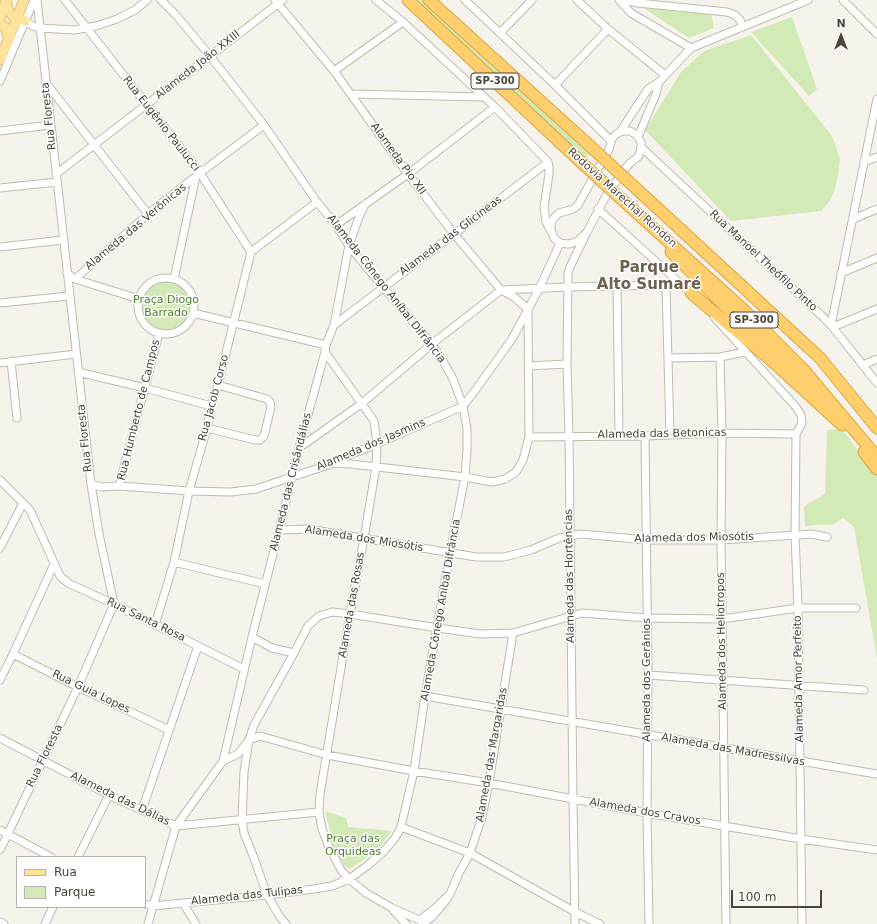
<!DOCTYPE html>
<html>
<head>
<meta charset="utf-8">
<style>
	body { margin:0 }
	#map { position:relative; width:877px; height:924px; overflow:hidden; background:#f6f3ec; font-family:"DejaVu Sans",sans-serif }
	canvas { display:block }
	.legend { position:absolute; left:16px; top:856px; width:130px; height:52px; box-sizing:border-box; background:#fff; border:1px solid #b7b4b0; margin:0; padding:5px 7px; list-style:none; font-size:12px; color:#4b4439 }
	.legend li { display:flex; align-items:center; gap:8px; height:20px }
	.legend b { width:20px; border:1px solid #b7b4b0 }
	.north { position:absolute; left:821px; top:16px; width:40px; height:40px; -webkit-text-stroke:3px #fff; paint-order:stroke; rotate:0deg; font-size:11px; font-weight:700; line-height:16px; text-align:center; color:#4b4439 }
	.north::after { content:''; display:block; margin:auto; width:14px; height:18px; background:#4b4439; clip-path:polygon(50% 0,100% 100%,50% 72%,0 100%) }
	.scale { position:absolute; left:731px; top:890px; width:91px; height:18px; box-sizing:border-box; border:2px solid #4b4439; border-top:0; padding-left:5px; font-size:12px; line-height:14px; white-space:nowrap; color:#4b4439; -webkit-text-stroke:3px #fff; paint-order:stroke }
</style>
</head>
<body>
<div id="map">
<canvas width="877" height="924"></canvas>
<ul class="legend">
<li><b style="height:5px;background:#ffe39c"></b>Rua</li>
<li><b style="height:11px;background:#d2eab5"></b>Parque</li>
</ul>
<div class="north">N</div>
<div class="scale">100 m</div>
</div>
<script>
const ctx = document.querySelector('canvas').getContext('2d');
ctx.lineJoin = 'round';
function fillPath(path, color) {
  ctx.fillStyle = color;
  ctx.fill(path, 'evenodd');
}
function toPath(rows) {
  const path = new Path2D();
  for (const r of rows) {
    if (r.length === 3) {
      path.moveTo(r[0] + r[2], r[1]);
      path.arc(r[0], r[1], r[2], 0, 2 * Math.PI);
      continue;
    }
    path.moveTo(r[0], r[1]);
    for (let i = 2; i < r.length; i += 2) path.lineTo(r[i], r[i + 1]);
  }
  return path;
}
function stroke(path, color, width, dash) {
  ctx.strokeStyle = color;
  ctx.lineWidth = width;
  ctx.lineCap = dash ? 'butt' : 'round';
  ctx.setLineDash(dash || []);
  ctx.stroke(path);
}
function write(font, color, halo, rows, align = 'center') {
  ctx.font = font + ' "DejaVu Sans",sans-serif';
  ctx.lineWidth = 3;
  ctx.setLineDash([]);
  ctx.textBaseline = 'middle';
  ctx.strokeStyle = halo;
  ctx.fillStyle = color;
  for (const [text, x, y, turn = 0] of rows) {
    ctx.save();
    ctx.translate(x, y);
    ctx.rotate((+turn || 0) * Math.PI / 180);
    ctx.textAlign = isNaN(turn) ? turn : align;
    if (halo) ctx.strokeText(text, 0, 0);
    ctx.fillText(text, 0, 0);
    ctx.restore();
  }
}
fillPath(toPath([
	[413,0,425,0,590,154,585,160],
	[639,5,711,12,714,28,689,38],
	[792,17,817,89,809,96,751,32],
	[751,35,832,136,840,159,838,176,834,192,829,202,821,211,731,221,645,130,681,72,704,51],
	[166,306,26],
	[842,429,877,476,877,658,854,527,843,518,832,525,816,525,805,526,804,506,825,494,827,430],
	[325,811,346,818,348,827,392,831,379,847,363,860,349,869,345,866,335,850]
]), '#d2eab5');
const minor = toPath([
	[65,0,200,173,251,252],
	[275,0,334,71,408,174,454,234,501,290,514,297,528,309],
	[376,0,403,22,495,107,548,162,549,167,549,174,544,207,545,215,546,222,550,230],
	[465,0,555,85,611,141],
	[577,0,608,29,665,75],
	[619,0,631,13,691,48],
	[623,0,638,3,727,12,735,15,740,20,743,27],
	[843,0,877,34],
	[25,21,33,26,39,28,75,30,96,26,117,19,135,10,147,0],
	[500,33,532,0],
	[334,71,403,22],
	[0,81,34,0],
	[46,83,148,214],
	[555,85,608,29],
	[352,94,484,97],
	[0,131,50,125],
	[625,131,630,131,635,134,638,137,641,142,641,147,640,152,638,157,630,163,625,169,606,196,587,232,578,241,573,243,568,244,560,243,554,238,551,230,551,223,553,219,559,213,570,210,575,208,578,205,609,149,612,139,615,135,620,132,625,131],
	[620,132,648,89,659,82,691,48,808,0],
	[638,137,656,94,659,82],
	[641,147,823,317,831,325,877,383],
	[864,162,877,157],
	[56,174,283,0],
	[0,188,57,182],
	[598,209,693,295],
	[853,219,877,209],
	[336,225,408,174,495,107],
	[0,247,63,240],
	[67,273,75,279,148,214,200,173,264,125],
	[841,273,877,258],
	[166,306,28],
	[75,279,139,299],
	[174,279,196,176],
	[666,285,670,435],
	[617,286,619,436],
	[501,290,568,287,666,285,679,283],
	[0,303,69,296],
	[193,313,326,345],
	[714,317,796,407,801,415,802,423,796,434,795,535,798,608,802,924],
	[334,325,454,234,548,162],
	[831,325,877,99],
	[833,327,877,309],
	[325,352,374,421,377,444,376,467,364,538,350,614,320,794,319,812,322,829,329,847,341,870,349,879,366,893,392,908,417,919],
	[720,357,722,433,721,540,726,924],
	[668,358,720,357,745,352],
	[11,361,17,418],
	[0,363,76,354],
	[863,365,877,359],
	[528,366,567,364],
	[78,372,145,388,211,406],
	[207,428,255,440,260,440,264,436,271,407,270,402,267,399,218,385],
	[645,436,648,675,647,813,649,924],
	[529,437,645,436,722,433,796,434],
	[299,448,361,404,432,344,501,290],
	[334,463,351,464,465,477,492,482,505,479,516,472,523,460,529,437,528,311],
	[0,480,30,510,60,576,68,583,114,604,244,669],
	[91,484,102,487,119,486,189,491,231,492,256,489,334,463,349,455,377,444,463,406,474,392,512,339,539,289,560,243],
	[119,486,159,333],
	[279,530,308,529,476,557,504,557,531,550,559,538,581,534,646,540,721,540,812,534,827,537],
	[0,548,23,503],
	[174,562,265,584],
	[155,625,174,562,189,491,207,428,211,406,218,385,251,252,317,202],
	[252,637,272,648,294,653],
	[13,654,78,687,169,730],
	[648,675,864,690],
	[0,680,13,654,54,564],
	[425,696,876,774],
	[0,738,109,795,176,826,319,812],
	[249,740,260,736,327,755,414,771,489,783,647,813,801,839,877,850],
	[223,761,252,637,279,530,299,448,325,352,326,345,334,325,349,245,359,217,365,204],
	[142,810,198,646],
	[401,827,470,853,575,912,600,924],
	[0,830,51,857],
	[0,850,78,687,114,604,99,534,91,484,37,0],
	[78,857,109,795],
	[450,894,459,873,470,853,482,817,489,783,513,633],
	[183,903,196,924],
	[145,904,153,906,267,895,314,889,332,886,349,879,367,866,383,852,395,838,401,827,414,771,425,696,450,553,465,477,467,450,467,429,463,406,453,379,443,361,432,344,383,287,350,247,336,225,317,202,264,125,210,56,176,15,161,0],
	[394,911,406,924],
	[420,920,434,909,450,894,444,903,432,917,422,924],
	[0,922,4,924],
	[45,924,53,907],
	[148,924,176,826,223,761,238,754,249,740],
	[286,924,280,917,267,895,254,858,244,833,242,820,244,772,249,740,254,725,294,653,308,626,319,616,332,612,350,614,438,628,480,634,513,633,582,613,647,618,722,619,798,608,856,608],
	[575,924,573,799,569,436,567,364,568,273,570,267,587,232]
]);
const major = toPath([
	[7,0,7,8,11,14,13,16,25,21],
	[0,18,6,1],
	[0,24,5,27,9,39],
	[0,60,24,0]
]);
const highway = toPath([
	[408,0,582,163],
	[429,0,590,146],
	[628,181,820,358,877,428],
	[619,197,745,311,803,369,877,457],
	[671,252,733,314,794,371,814,393],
	[691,293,771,360,842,425],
	[864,452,877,469]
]);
stroke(minor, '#c2bbae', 9);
stroke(major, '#e6c16a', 11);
stroke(highway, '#e0a43c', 13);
stroke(minor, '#fff', 7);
stroke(major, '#ffe39c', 9);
stroke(highway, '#ffcf6e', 11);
const highwayBridge = toPath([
	[590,146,628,181],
	[582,163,619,197]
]);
stroke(highwayBridge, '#e0a43c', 13, []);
stroke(highwayBridge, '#ffcf6e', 11);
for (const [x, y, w] of [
	[495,81,48],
	[754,320,48]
]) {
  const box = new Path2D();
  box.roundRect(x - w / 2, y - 8, w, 16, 3);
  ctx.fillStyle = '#fff';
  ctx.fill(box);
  stroke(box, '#4b4439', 1);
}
write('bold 10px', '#4b4439', null, [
	["SP-300",495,81],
	["SP-300",754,320]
]);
write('11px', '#4b4439', '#fff', [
	["Alameda João XXIII",198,65,-38],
	["Rua Floresta",49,116,-96],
	["Rua Eugênio Paulucci",161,124,52],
	["Alameda Pio XII",398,159,54],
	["Rodovia Marechal Rondon",622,198,42],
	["Alameda das Verônicas",136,227,-40],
	["Alameda das Glicineas",451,236,-37],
	["Rua Manoel Theófilo Pinto",763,261,43],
	["Alameda Cônego Aníbal Difrância",386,289,52],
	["Rua Jacob Corso",214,398,-75],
	["Rua Humberto de Campos",139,410,-76],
	["Alameda das Betonicas",662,434,-1],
	["Rua Floresta",85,438,-96],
	["Alameda dos Jasmins",371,445,-23],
	["Alameda das Crisândálias",291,482,-76],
	["Alameda dos Miosótis",694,538,-1],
	["Alameda dos Miosótis",364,539,9],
	["Alameda das Hortências",570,576,-91],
	["Alameda das Rosas",352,605,-80],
	["Alameda Cônego Aníbal Difrância",441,610,-80],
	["Rua Santa Rosa",146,620,26],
	["Alameda dos Heliotropos",722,641,-91],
	["Alameda Amor Perfeito",799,679,-91],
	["Alameda dos Gerânios",647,680,-90],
	["Rua Guia Lopes",91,692,26],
	["Alameda das Madressilvas",733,750,10],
	["Alameda das Margaridas",492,755,-80],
	["Rua Floresta",45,756,-64],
	["Alameda das Dálias",120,799,26],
	["Alameda dos Cravos",645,812,10],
	["Alameda das Tulipas",247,896,-6]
]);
write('11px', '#4a7f2a', '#fff', [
	["Praça Diogo",166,300],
	["Barrado",166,313],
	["Praça das",353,839],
	["Orquideas",353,852]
]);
write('bold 15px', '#6e6250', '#fff', [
	["Parque",649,268],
	["Alto Sumaré",649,285]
]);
</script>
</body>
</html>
